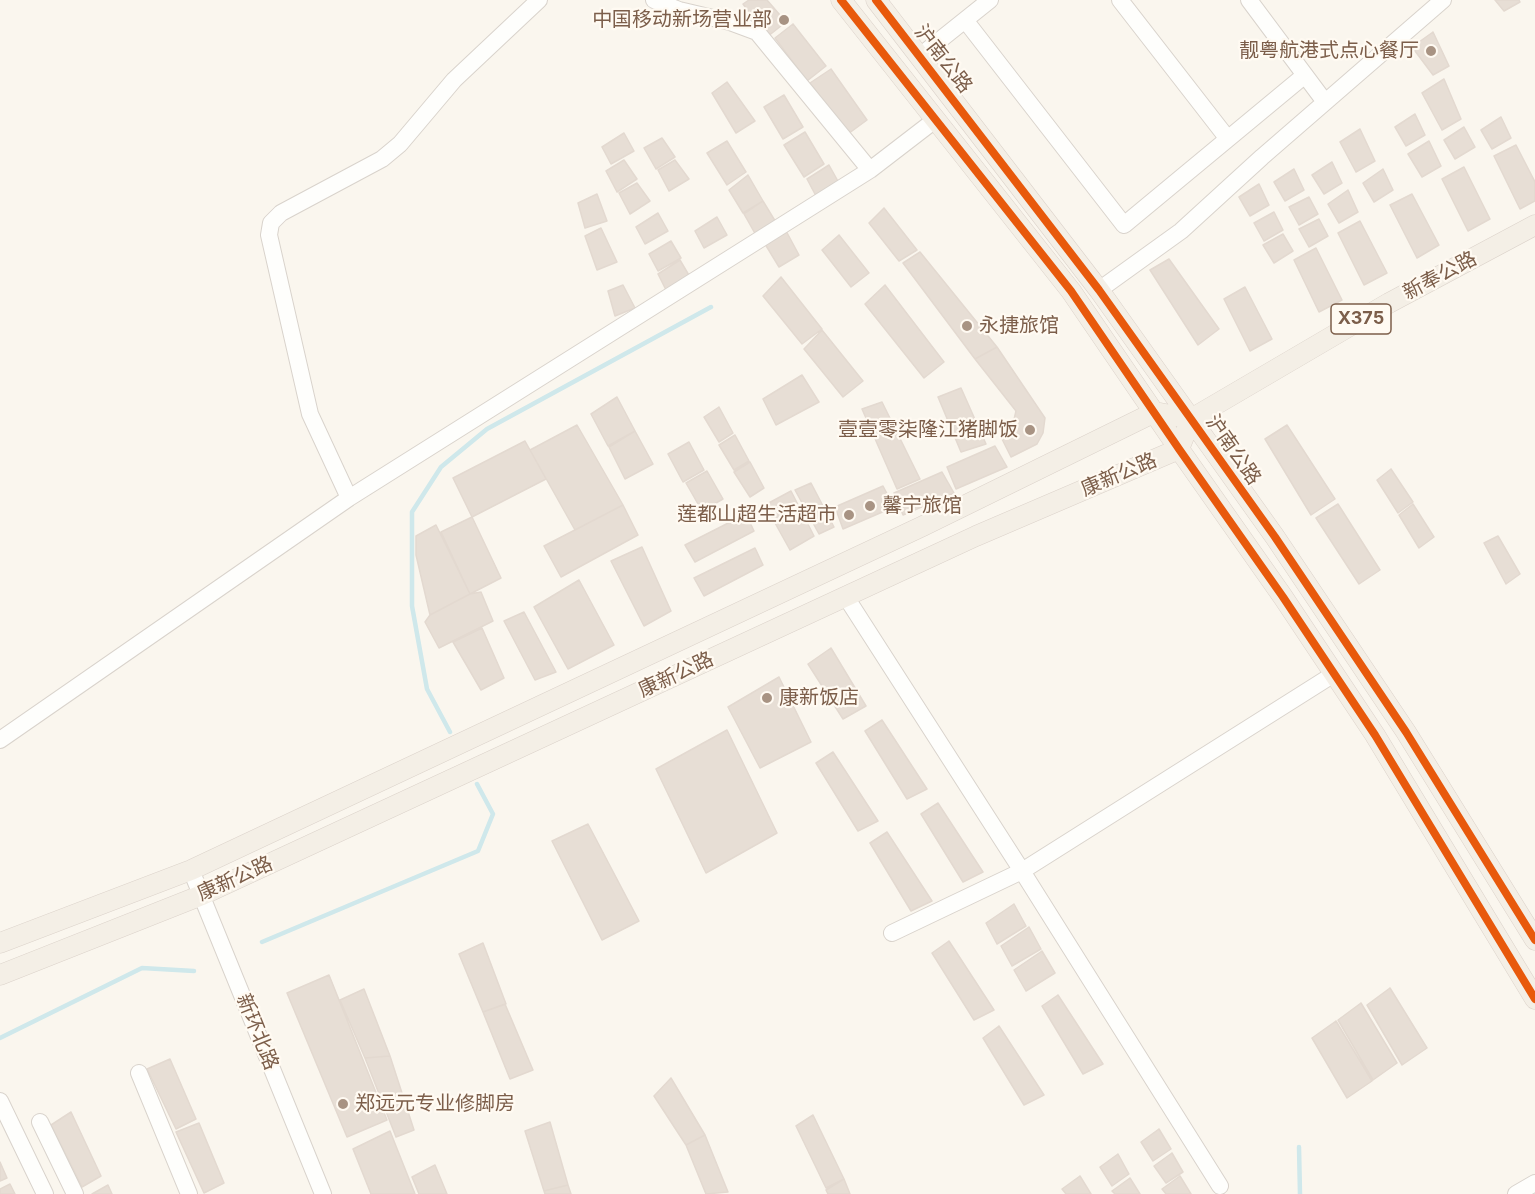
<!DOCTYPE html>
<html>
<head>
<meta charset="utf-8">
<style>
	body { margin:0 }
	canvas { display:block; background:#faf6ee }
</style>
</head>
<body>
<canvas width="1535" height="1194"></canvas>
<script>
const ctx = document.querySelector('canvas').getContext('2d');
ctx.lineJoin = 'round';
function toPath(rows) {
  const path = new Path2D();
  for (const r of rows) {
    path.moveTo(r[0], r[1]);
    for (let i = 2; i < r.length; i += 2) path.lineTo(r[i], r[i + 1]);
  }
  return path;
}
function stroke(path, color, width, dash) {
  ctx.strokeStyle = color;
  ctx.lineWidth = width;
  ctx.lineCap = dash ? 'butt' : 'round';
  ctx.setLineDash(dash || []);
  ctx.stroke(path);
}
function fillPath(path, color) {
  ctx.fillStyle = color;
  ctx.fill(path, 'evenodd');
}
function write(font, color, halo, rows, align = 'center') {
  ctx.font = font + ' Inter,"Noto Sans SC",sans-serif';
  ctx.lineWidth = 4.5;
  ctx.setLineDash([]);
  ctx.textBaseline = 'middle';
  ctx.strokeStyle = halo;
  ctx.fillStyle = color;
  for (const [text, x, y, turn = 0] of rows) {
    ctx.save();
    ctx.translate(x, y);
    ctx.rotate((+turn || 0) * Math.PI / 180);
    ctx.textAlign = isNaN(turn) ? turn : align;
    if (halo) ctx.strokeText(text, 0, 0);
    ctx.fillText(text, 0, 0);
    ctx.restore();
  }
}
stroke(toPath([
	[450,732,427,689,412,606,412,512,441,467,487,429,711,307],
	[262,942,478,851,493,814,477,784],
	[0,1038,142,968,194,971],
	[1299,1147,1300,1194]
]), '#cfe8eb', 4.5);
const building = toPath([
	[749,0,767,0,786,22,767,37,743,4,749,0],
	[1495,0,1519,0,1520,2,1504,11,1495,0],
	[793,24,826,66,807,81,775,38,793,24],
	[1433,32,1449,66,1433,75,1412,47,1433,32],
	[831,69,867,120,848,134,810,83,831,69],
	[1444,79,1461,119,1442,130,1422,93,1444,79],
	[727,82,755,121,736,133,712,93,727,82],
	[784,95,803,127,783,139,764,107,784,95],
	[1415,114,1425,135,1406,146,1395,127,1415,114],
	[1501,117,1511,138,1492,149,1481,130,1501,117],
	[1464,127,1475,147,1455,159,1444,140,1464,127],
	[1360,129,1375,161,1356,172,1340,142,1360,129],
	[805,132,824,164,804,177,784,145,805,132],
	[624,133,634,151,611,164,602,147,624,133],
	[662,138,675,157,656,169,644,148,662,138],
	[727,141,746,172,727,185,707,153,727,141],
	[1429,141,1441,166,1422,177,1408,154,1429,141],
	[1516,145,1535,182,1535,201,1520,209,1494,156,1516,145],
	[624,160,637,179,617,192,606,171,624,160],
	[675,160,689,179,669,191,658,170,675,160],
	[1332,162,1342,183,1324,194,1312,175,1332,162],
	[829,165,839,183,816,196,807,179,829,165],
	[1464,167,1490,219,1468,231,1442,179,1464,167],
	[1294,169,1304,190,1285,201,1274,182,1294,169],
	[1383,169,1393,190,1374,202,1363,183,1383,169],
	[748,175,763,201,743,213,729,190,748,175],
	[637,183,650,201,630,214,619,193,637,183],
	[1259,184,1269,205,1250,216,1239,197,1259,184],
	[1348,190,1358,212,1339,223,1328,204,1348,190],
	[597,194,607,221,585,228,578,203,597,194],
	[1412,194,1439,245,1417,258,1390,205,1412,194],
	[1309,197,1318,214,1299,225,1289,207,1309,197],
	[763,201,777,224,757,237,744,214,763,201],
	[884,208,917,250,899,261,869,223,884,208],
	[1274,212,1283,230,1264,241,1254,223,1274,212],
	[658,213,668,231,645,244,636,227,658,213],
	[717,217,727,235,704,248,695,231,717,217],
	[1319,219,1328,236,1309,247,1299,229,1319,219],
	[1360,221,1387,273,1364,285,1338,233,1360,221],
	[601,228,617,262,597,270,585,236,601,228],
	[785,229,799,255,779,267,765,244,785,229],
	[1283,234,1293,251,1274,263,1263,245,1283,234],
	[839,235,869,273,851,287,822,250,839,235],
	[671,241,681,258,658,271,649,254,671,241],
	[1316,248,1342,300,1319,312,1294,260,1316,248],
	[920,252,997,347,975,359,903,263,920,252],
	[1169,259,1219,329,1198,345,1150,270,1169,259],
	[680,260,690,277,666,290,658,274,680,260],
	[781,277,822,329,802,344,763,296,781,277],
	[623,285,635,308,615,316,608,291,623,285],
	[885,285,944,362,924,378,865,304,885,285],
	[1245,287,1272,339,1250,351,1224,299,1245,287],
	[822,330,863,381,843,397,804,349,822,330],
	[997,347,1045,418,1043,433,1037,444,1011,457,1001,437,1011,432,1016,411,975,359,997,347],
	[802,375,819,402,776,425,763,399,802,375],
	[961,388,986,444,961,452,938,397,961,388],
	[617,397,635,431,608,446,591,414,617,397],
	[882,402,920,479,897,489,862,409,882,402],
	[719,407,733,433,719,442,704,417,719,407],
	[577,425,623,505,575,530,530,450,577,425],
	[1287,425,1335,499,1311,515,1265,439,1287,425],
	[635,431,653,464,625,479,609,447,635,431],
	[735,435,749,461,734,470,719,445,735,435],
	[525,441,546,479,472,517,453,478,525,441],
	[689,442,704,470,683,482,668,454,689,442],
	[995,446,1007,467,956,489,947,467,995,446],
	[750,462,764,488,750,497,734,472,750,462],
	[1391,469,1413,502,1398,513,1377,480,1391,469],
	[707,471,723,499,702,511,686,483,707,471],
	[942,472,954,493,903,515,894,493,942,472],
	[811,483,834,527,819,534,795,490,811,483],
	[883,486,894,507,843,529,835,507,883,486],
	[791,491,814,536,790,550,765,505,791,491],
	[1338,504,1380,570,1359,584,1316,518,1338,504],
	[1413,504,1434,537,1419,548,1399,515,1413,504],
	[623,505,638,535,561,577,544,546,623,505],
	[746,514,754,531,695,562,685,545,746,514],
	[472,517,501,578,470,594,441,532,472,517],
	[436,525,470,594,430,615,416,555,416,536,436,525],
	[1498,536,1520,574,1506,584,1484,543,1498,536],
	[642,547,671,611,644,626,611,561,642,547],
	[755,548,763,565,704,596,694,578,755,548],
	[579,580,614,645,568,669,534,607,579,580],
	[481,592,493,621,439,648,425,622,430,615,470,594,481,592],
	[524,612,556,672,535,680,504,621,524,612],
	[482,628,504,678,481,690,453,642,482,628],
	[831,648,866,706,843,719,808,664,831,648],
	[779,677,811,742,760,768,728,707,779,677],
	[882,720,927,789,907,799,865,731,882,720],
	[727,730,777,833,706,873,656,769,727,730],
	[833,752,878,821,858,831,816,763,833,752],
	[938,803,983,872,963,882,921,814,938,803],
	[588,824,639,921,602,940,552,841,588,824],
	[887,832,932,901,911,911,870,843,887,832],
	[1014,904,1026,926,997,944,986,923,1014,904],
	[1029,927,1041,949,1012,966,1001,946,1029,927],
	[949,941,994,1010,974,1020,932,953,949,941],
	[483,943,506,1004,483,1012,459,954,483,943],
	[1042,951,1055,973,1026,991,1014,970,1042,951],
	[329,975,387,1120,347,1137,287,993,329,975],
	[1390,988,1427,1048,1402,1065,1367,1005,1390,988],
	[364,989,390,1056,365,1058,340,1000,364,989],
	[1058,995,1103,1064,1083,1074,1042,1006,1058,995],
	[1361,1003,1397,1063,1373,1080,1338,1020,1361,1003],
	[505,1004,533,1070,510,1079,483,1012,505,1004],
	[1336,1021,1372,1081,1347,1098,1312,1038,1336,1021],
	[999,1026,1044,1095,1024,1105,983,1038,999,1026],
	[390,1056,414,1130,396,1137,365,1058,390,1056],
	[170,1059,196,1119,176,1129,147,1069,170,1059],
	[671,1078,705,1135,686,1145,654,1096,671,1078],
	[71,1112,101,1176,82,1187,51,1125,71,1112],
	[813,1115,844,1179,826,1188,796,1126,813,1115],
	[550,1122,568,1185,544,1191,525,1131,550,1122],
	[199,1123,224,1183,204,1193,176,1132,199,1123],
	[1159,1129,1171,1149,1153,1161,1141,1142,1159,1129],
	[390,1131,415,1194,371,1194,353,1149,390,1131],
	[705,1135,728,1192,706,1194,686,1145,705,1135],
	[1172,1153,1183,1172,1166,1183,1154,1166,1172,1153],
	[1118,1154,1129,1174,1112,1186,1100,1167,1118,1154],
	[0,1162,7,1178,0,1181,0,1162],
	[435,1165,447,1194,419,1194,412,1177,435,1165],
	[1080,1176,1091,1194,1066,1194,1062,1189,1080,1176],
	[1180,1176,1191,1194,1166,1194,1162,1189,1180,1176],
	[1130,1178,1140,1194,1115,1194,1112,1191,1130,1178],
	[844,1179,850,1194,828,1194,826,1190,844,1179],
	[10,1184,15,1194,0,1194,0,1189,10,1184],
	[108,1185,112,1194,92,1194,108,1185],
	[568,1185,571,1194,545,1194,544,1191,568,1185]
]);
fillPath(building, '#e7ded5');
stroke(building, '#e3d9d0', 1.5);
const minor = toPath([
	[654,0,679,10,730,22,757,32,870,170],
	[1120,0,1228,139],
	[1249,0,1325,102],
	[965,20,1124,225,1305,75],
	[920,56,990,0],
	[1099,290,1181,231,1262,157,1443,0],
	[349,498,310,414,269,235,271,223,281,213,382,159,400,144,454,80,539,0],
	[846,597,1022,871,1220,1186],
	[0,740,349,498,870,170,935,120],
	[191,870,323,1194],
	[892,933,1022,871,1334,674],
	[139,1073,189,1194],
	[0,1101,45,1194],
	[40,1122,75,1194],
	[1516,1194,1535,1183]
]);
const major = toPath([
	[841,0,1071,291,1179,449,1283,597,1375,735,1535,999],
	[876,0,1099,290,1275,537,1406,732,1535,940],
	[1191,419,1389,303,1535,225],
	[0,943,191,870,923,526,1155,412,1191,419],
	[0,975,202,895,976,536,1179,449,1191,419]
]);
stroke(minor, '#d9d3cc', 18);
stroke(major, '#dbd2ca', 21);
stroke(minor, '#fefefc', 16);
stroke(major, '#f4efe6', 20);
stroke(toPath([
	[841,0,1071,291,1179,449,1283,597,1375,735,1535,999],
	[876,0,1099,290,1275,537,1406,732,1535,940]
]), '#e8590c', 8);
for (const [x, y, r, color] of [
	[784,20,6,"#a89383"],
	[1431,51,6,"#a89383"],
	[967,326,6,"#a89383"],
	[1030,430,6,"#a89383"],
	[870,506,6,"#a89383"],
	[849,515,6,"#a89383"],
	[767,698,6,"#a89383"],
	[343,1104,6,"#a89383"]
]) {
  const dot = new Path2D();
  dot.arc(x, y, r, 0, 2 * Math.PI);
  ctx.fillStyle = color;
  ctx.fill(dot);
  stroke(dot, '#fffaf2', 2);
}
for (const [x, y, w] of [
	[1361,319,60]
]) {
  const box = new Path2D();
  box.roundRect(x - w / 2, y - 15, w, 30, 4.5);
  ctx.fillStyle = '#fffaf2';
  ctx.fill(box);
  stroke(box, '#7c5e4a', 1.5);
}
write('bold 18px', '#7c5e4a', null, [
	["X375",1361,319]
]);
write('20px', '#7c5e4a', '#fffaf2', [
	["中国移动新场营业部",772,20],
	["靓粤航港式点心餐厅",1419,51],
	["永捷旅馆",979,326,"left"],
	["壹壹零柒隆江猪脚饭",1018,430],
	["馨宁旅馆",882,506,"left"],
	["莲都山超生活超市",837,515],
	["康新饭店",779,698,"left"],
	["郑远元专业修脚房",355,1104,"left"]
], 'right');
write('20px', '#7c5e4a', '#fffaf2', [
	["沪南公路",943,59,52],
	["新奉公路",1440,276,-28],
	["沪南公路",1233,450,55],
	["康新公路",1119,475,-23],
	["康新公路",676,675,-25],
	["康新公路",235,879,-24],
	["新环北路",257,1032,68]
]);
</script>
</body>
</html>
